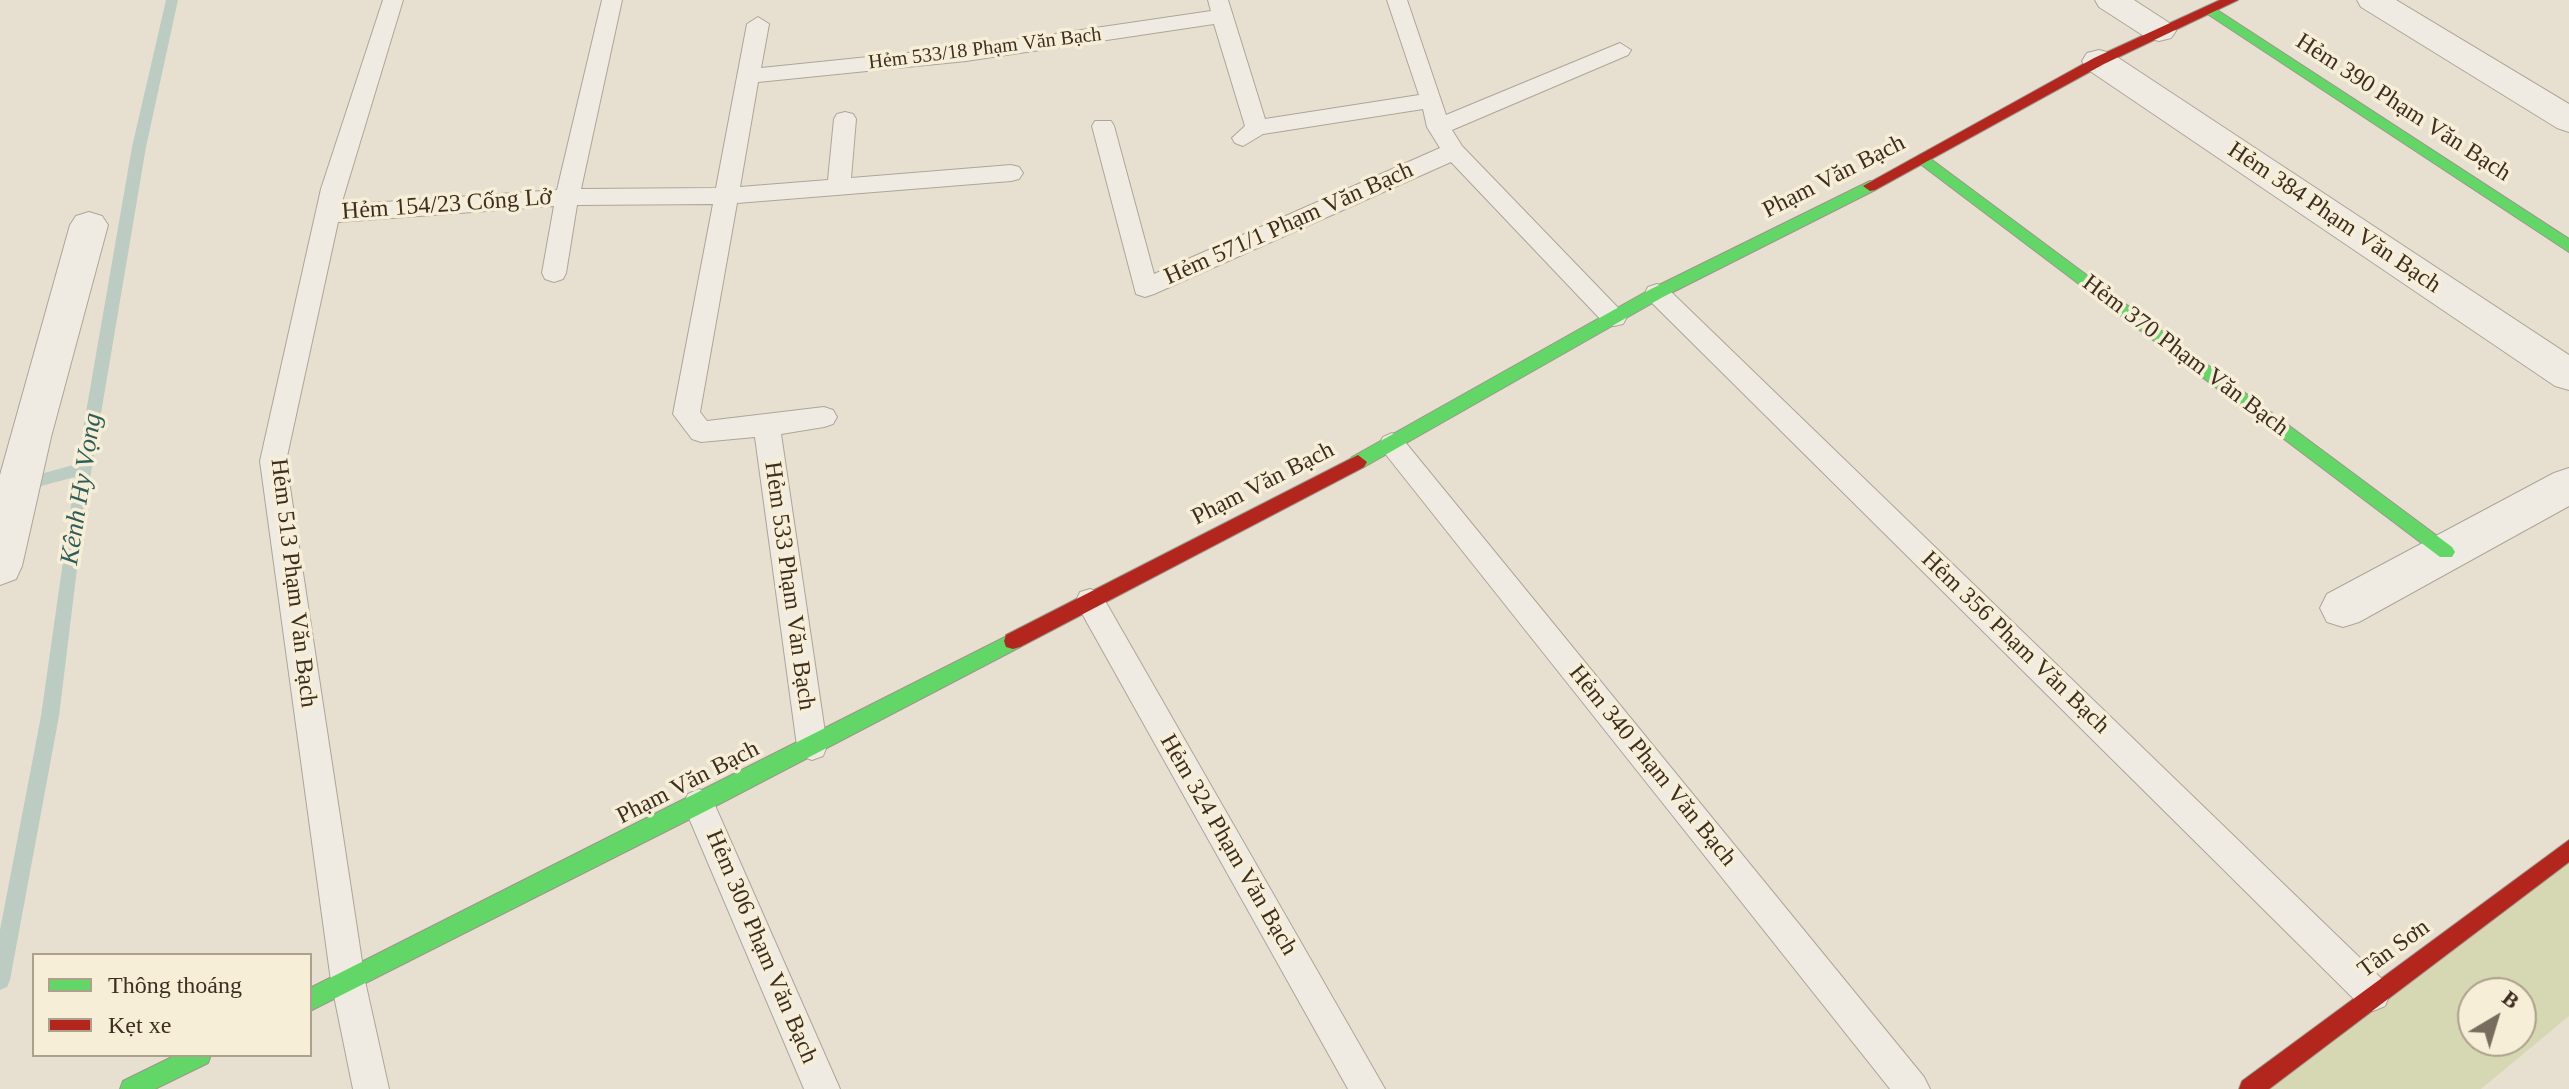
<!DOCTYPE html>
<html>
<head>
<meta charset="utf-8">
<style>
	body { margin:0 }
	#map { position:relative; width:2569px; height:1089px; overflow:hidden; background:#e7e0d1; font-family:"Times New Roman",serif }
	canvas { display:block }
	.legend { position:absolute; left:32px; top:953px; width:280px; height:104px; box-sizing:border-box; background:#f7eed8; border:2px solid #ada18e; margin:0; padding:10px 14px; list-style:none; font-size:24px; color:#3d2e20 }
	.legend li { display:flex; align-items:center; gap:16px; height:40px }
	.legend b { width:40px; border:2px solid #ada18e }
	.north { position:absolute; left:2457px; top:977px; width:80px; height:80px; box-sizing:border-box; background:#f7eed8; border:2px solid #ada18e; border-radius:50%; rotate:38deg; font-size:22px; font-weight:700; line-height:32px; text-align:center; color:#3d2e20 }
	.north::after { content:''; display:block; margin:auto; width:28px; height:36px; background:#786c5e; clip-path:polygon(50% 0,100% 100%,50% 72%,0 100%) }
</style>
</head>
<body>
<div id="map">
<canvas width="2569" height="1089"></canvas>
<ul class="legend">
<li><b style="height:10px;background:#63d668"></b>Thông thoáng</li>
<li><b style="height:10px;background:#b3261e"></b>Kẹt xe</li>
</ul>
<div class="north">B</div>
</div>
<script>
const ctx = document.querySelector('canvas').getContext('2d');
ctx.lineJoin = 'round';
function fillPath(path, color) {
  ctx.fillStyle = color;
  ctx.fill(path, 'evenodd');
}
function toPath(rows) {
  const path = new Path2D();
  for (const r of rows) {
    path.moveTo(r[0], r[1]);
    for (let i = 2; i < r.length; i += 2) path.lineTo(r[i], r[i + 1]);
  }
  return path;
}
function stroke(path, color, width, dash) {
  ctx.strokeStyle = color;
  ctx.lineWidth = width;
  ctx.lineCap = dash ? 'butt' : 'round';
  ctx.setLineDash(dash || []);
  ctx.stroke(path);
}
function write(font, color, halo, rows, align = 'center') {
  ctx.font = font + ' "Times New Roman",serif';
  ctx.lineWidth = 7;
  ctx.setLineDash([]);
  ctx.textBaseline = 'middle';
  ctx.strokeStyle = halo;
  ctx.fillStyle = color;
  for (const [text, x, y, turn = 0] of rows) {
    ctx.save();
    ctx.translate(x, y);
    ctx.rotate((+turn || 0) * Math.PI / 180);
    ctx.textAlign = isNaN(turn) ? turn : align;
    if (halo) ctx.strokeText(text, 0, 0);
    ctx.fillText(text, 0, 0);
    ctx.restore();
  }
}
fillPath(toPath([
	[2569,845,2569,1016,2481,1089,2250,1089],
	[2473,993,2521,993,2521,1041,2473,1041]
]), '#d6d7b3');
fillPath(toPath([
	[166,0,178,0,146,147,83,520,59,716,10,980,7,987,0,990,0,930,41,716,75,477,0,497,0,485,77,464,132,147,166,0]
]), '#bcccc2');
const lane = toPath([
	[383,0,403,0,341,205,557,190,602,0,622,0,581,189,716,188,747,24,758,17,769,24,761,68,966,47,1211,11,1208,0,1228,0,1265,119,1419,95,1387,0,1407,0,1446,115,1620,43,1631,50,1628,55,1452,130,1462,146,1627,317,1623,324,1614,326,1605,324,1451,162,1154,294,1145,297,1136,294,1092,126,1095,121,1111,121,1114,126,1154,274,1440,148,1427,127,1423,109,1263,134,1243,146,1235,143,1232,138,1245,126,1214,24,966,61,758,82,740,187,828,180,834,119,837,114,845,112,853,114,856,119,851,178,1011,165,1019,167,1023,173,1019,179,1011,181,737,203,700,412,707,421,824,407,833,410,837,417,833,424,824,427,781,434,827,746,823,756,812,760,801,756,797,746,755,437,701,442,692,439,673,414,713,204,577,205,566,273,563,279,554,282,545,279,542,273,554,206,338,222,286,461,365,981,389,1089,353,1089,331,981,260,461,321,189,383,0],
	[1657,284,1666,287,2385,982,2390,994,2385,1006,2373,1011,2361,1006,1648,299,1645,293,1648,287,1657,284],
	[1392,433,1401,437,1924,1077,1930,1089,1890,1089,1383,451,1379,444,1383,437,1392,433],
	[1090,589,1100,592,1385,1089,1348,1089,1080,610,1076,601,1080,592,1090,589],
	[699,789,710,794,840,1089,804,1089,683,804,688,794,699,789]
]);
const street = toPath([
	[2095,0,2134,0,2171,24,2176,31,2171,38,2159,41,2147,38,2099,7,2095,0],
	[2357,0,2396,0,2569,104,2569,132,2557,128,2361,7,2357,0],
	[2099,50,2111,53,2569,355,2569,390,2555,386,2087,69,2082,61,2087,53,2099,50],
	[89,212,102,216,108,225,51,437,22,566,16,579,0,585,0,475,70,225,76,216,89,212],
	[2569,468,2569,506,2359,622,2343,627,2327,622,2320,608,2327,594,2554,473,2569,468]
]);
const fast = toPath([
	[2211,6,2569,239,2569,252,2206,13,2206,7,2211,6],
	[1924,154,2452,547,2455,552,2452,557,2440,557,1919,163,1919,155,1924,154],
	[1870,181,1875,182,1875,190,1663,297,1364,467,1352,467,1349,462,1352,457,1651,289,1870,181],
	[1013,633,1020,635,1022,641,1020,647,706,811,310,1011,310,988,1013,633],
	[176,1055,211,1055,208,1063,155,1089,120,1089,123,1081,176,1055]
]);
const jam = toPath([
	[2220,0,2238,0,2104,64,1875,190,1870,191,1863,186,2094,58,2220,0],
	[1358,455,1367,462,1364,467,1020,647,1013,649,1006,647,1004,641,1006,635,1358,455],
	[2569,840,2569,862,2269,1089,2239,1089,2242,1081,2569,840]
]);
stroke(lane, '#ada599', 2);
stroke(street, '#ada599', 2);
stroke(fast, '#9c958a', 2);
stroke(jam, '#9c958a', 2);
fillPath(lane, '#efebe3');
fillPath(street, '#efebe3');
fillPath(fast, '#63d668');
fillPath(jam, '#b3261e');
write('20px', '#3d2e20', '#f7eed8', [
	["Hẻm 533/18 Phạm Văn Bạch",985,49,-7]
]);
write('24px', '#3d2e20', '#f7eed8', [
	["Hẻm 390 Phạm Văn Bạch",2403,108,33],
	["Phạm Văn Bạch",1834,177,-27],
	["Hẻm 154/23 Cống Lở",447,205,-4],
	["Hẻm 384 Phạm Văn Bạch",2334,218,34],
	["Hẻm 571/1 Phạm Văn Bạch",1289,224,-24],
	["Hẻm 370 Phạm Văn Bạch",2185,356,37],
	["Phạm Văn Bạch",1263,484,-27],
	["Hẻm 513 Phạm Văn Bạch",293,583,83],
	["Hẻm 533 Phạm Văn Bạch",789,586,82],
	["Hẻm 356 Phạm Văn Bạch",2015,643,44],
	["Hẻm 340 Phạm Văn Bạch",1652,766,51],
	["Phạm Văn Bạch",688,783,-27],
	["Hẻm 324 Phạm Văn Bạch",1228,845,60],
	["Hẻm 306 Phạm Văn Bạch",761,947,67],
	["Tân Sơn",2394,949,-36]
]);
write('italic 26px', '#2f5d5a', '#f7eed8', [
	["Kênh Hy Vọng",82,489,-81]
]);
</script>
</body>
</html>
